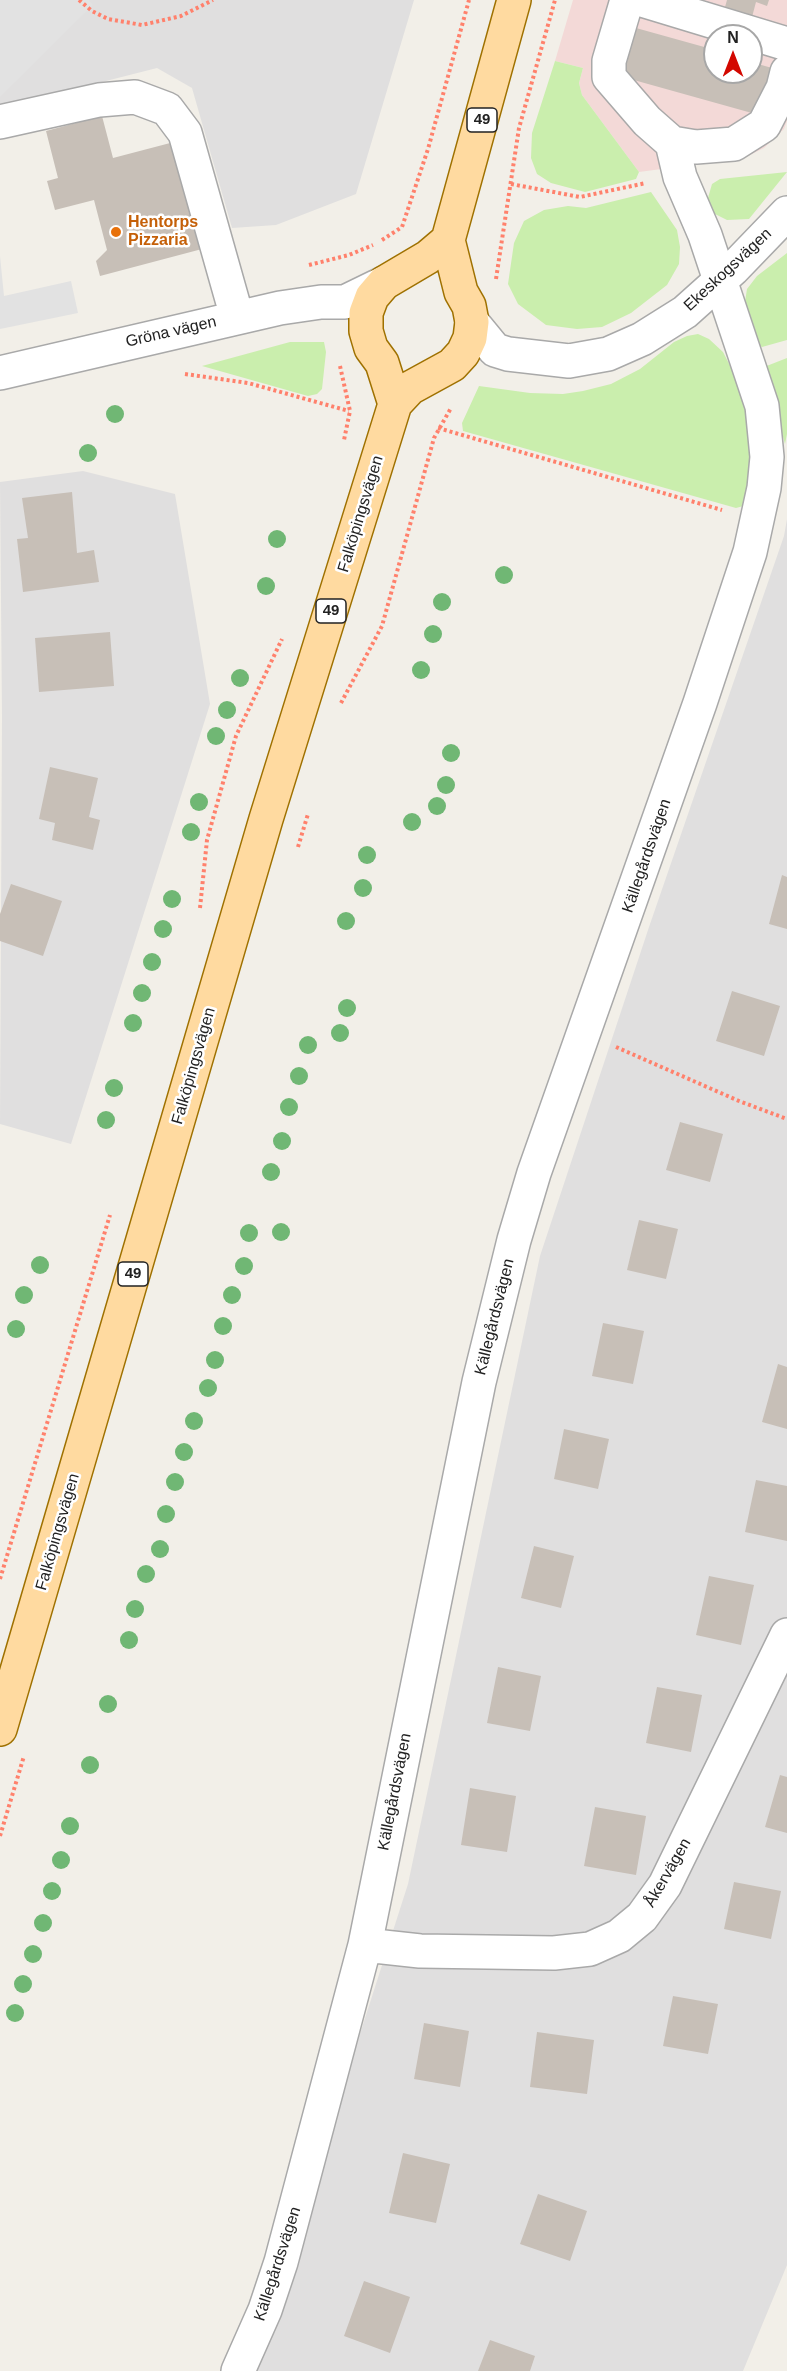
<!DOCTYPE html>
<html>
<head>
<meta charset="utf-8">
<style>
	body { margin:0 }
	#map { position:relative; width:787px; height:2371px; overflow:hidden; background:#f2efe8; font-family:Arial,sans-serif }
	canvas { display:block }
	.north { position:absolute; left:703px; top:24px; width:60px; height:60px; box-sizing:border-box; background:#fff; border:2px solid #a7a7a7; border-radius:50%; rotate:0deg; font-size:16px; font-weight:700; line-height:24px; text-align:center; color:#222 }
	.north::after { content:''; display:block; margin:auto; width:21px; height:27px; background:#d30800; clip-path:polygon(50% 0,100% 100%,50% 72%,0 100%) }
</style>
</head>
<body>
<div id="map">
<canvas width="787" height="2371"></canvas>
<div class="north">N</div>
</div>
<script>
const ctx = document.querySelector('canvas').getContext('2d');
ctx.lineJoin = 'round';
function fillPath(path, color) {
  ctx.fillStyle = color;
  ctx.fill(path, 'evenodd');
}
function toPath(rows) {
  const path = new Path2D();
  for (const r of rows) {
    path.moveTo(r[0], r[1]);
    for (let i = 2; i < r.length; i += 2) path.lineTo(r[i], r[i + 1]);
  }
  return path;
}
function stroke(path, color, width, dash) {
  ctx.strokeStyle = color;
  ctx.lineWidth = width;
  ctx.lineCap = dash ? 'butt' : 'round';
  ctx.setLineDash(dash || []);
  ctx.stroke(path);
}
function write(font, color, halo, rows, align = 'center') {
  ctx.font = font + ' Arial,sans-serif';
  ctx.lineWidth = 5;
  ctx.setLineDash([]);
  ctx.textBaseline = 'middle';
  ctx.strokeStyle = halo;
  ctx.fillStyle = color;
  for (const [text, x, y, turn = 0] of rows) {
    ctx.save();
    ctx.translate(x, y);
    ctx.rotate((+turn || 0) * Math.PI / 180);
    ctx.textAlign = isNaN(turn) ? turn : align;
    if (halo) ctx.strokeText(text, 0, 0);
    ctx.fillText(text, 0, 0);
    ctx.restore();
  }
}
fillPath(toPath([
	[0,0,414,0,356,194,276,225,232,228,192,88,157,68,0,108],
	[83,471,175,494,210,704,71,1144,0,1124,2,717,0,482],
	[787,519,787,2265,743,2371,252,2371,408,1884,540,1256,649,927,784,536]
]), '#e0dfdf');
fillPath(toPath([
	[573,0,787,0,787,121,784,129,764,148,744,158,639,172,582,95,579,83,583,68,555,61],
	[715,36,751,36,751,72,715,72]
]), '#f3d9d7');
fillPath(toPath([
	[555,61,583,68,579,83,582,95,639,172,636,179,585,192,551,183,537,174,531,158,532,133],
	[787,172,749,219,727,220,715,214,706,205,712,184,720,179],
	[651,192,677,230,680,247,679,264,667,285,631,313,602,327,577,329,546,325,518,304,508,284,514,243,524,221,544,210,568,206,586,208],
	[787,253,787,340,762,347,756,344,744,308,747,289,757,276],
	[698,334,709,339,723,352,742,389,752,431,747,505,736,508,463,431,462,423,479,386,530,393,563,394,583,391,611,384,640,369,674,342,687,336],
	[290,342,324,342,326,352,322,389,317,394,308,396,202,366],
	[787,358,787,434,785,444,764,367]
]), '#caeead');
fillPath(toPath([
	[0,0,89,0,93,5,0,97],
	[0,256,4,296,71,281,78,313,0,329]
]), '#e2e2e2');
fillPath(toPath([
	[727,0,769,0,767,6,756,2,747,36,717,36],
	[636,28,715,50,715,72,751,72,751,62,772,68,759,115,623,77],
	[102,116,113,158,174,142,202,249,100,276,96,261,107,250,94,200,55,210,47,181,58,178,46,131],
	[72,492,77,553,94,550,99,582,23,592,17,539,28,538,22,498],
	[110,632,114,686,39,692,35,638],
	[50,767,98,778,89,817,100,820,93,850,52,840,55,823,39,819],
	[782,875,787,877,787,929,769,924],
	[11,884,62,901,43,956,0,941,0,914],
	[732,991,780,1006,764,1056,716,1041],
	[680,1122,723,1134,710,1182,666,1170],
	[639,1220,678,1229,666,1279,627,1270],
	[603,1323,644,1331,633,1384,592,1376],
	[778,1364,787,1367,787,1429,762,1422],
	[564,1429,609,1439,598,1489,554,1479],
	[756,1480,787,1486,787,1541,745,1532],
	[534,1546,574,1556,561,1608,521,1598],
	[709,1576,754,1585,741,1645,696,1635],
	[498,1667,541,1676,530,1731,487,1723],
	[657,1687,702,1695,691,1752,646,1743],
	[780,1775,787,1777,787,1833,765,1827],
	[470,1788,516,1796,507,1852,461,1845],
	[595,1807,646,1816,636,1875,584,1866],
	[734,1882,781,1891,771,1939,724,1929],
	[673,1996,718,2004,708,2054,663,2046],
	[424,2023,469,2031,460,2087,414,2079],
	[537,2032,594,2040,587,2094,530,2087],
	[403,2153,450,2164,436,2223,389,2213],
	[538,2194,587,2211,570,2261,520,2244],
	[364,2281,410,2297,390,2353,344,2336],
	[490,2340,535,2356,530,2371,478,2371]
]), '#c7bfb7');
const minor = toPath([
	[627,0,609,61,609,77,647,121,672,143,696,147,734,144,764,125,783,88,787,72],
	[642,0,787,44],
	[0,122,99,100,135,97,167,109,185,133,237,317],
	[472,322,495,350,508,354,569,361,608,354,642,339,685,312,733,269,787,213],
	[0,373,280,308,321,302,345,302,384,283],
	[365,1945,420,1951,554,1953,590,1949,619,1936,642,1917,665,1885,787,1635],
	[238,2371,265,2310,281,2262,365,1945,479,1382,514,1240,534,1173,700,703,750,552,764,488,767,457,762,406,705,235,680,177,672,143]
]);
const major = toPath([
	[448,240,514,0],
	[395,404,410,388,452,365,463,353,470,338,472,322,469,306,461,292,448,240],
	[0,1729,266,819,395,404,382,363,371,348,366,331,366,313,372,297,384,283,428,257,448,240]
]);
stroke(minor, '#a9a9a9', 36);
stroke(major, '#9f7100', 36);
stroke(toPath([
	[79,0,92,11,108,19,142,25,181,16,213,0],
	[511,184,580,197,646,183],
	[382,240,402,227,428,149,469,0],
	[309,265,349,255,373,245],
	[496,279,519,128,555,0],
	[340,366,350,411,344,440],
	[185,374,248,383,349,411],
	[438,428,722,510],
	[341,703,382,626,434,438,451,408],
	[298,847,308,814],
	[200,908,207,840,236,736,282,639],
	[616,1047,739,1101,787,1119],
	[0,1579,110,1215],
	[0,1836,24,1756]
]), '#ff816c', 4, [3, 3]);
stroke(minor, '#fff', 33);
stroke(major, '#ffdaa0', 33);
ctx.fillStyle = '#70b774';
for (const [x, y] of [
	[115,414],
	[88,453],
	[277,539],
	[504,575],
	[266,586],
	[442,602],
	[433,634],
	[421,670],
	[240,678],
	[227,710],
	[216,736],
	[451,753],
	[446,785],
	[199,802],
	[437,806],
	[412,822],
	[191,832],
	[367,855],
	[363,888],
	[172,899],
	[346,921],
	[163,929],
	[152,962],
	[142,993],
	[347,1008],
	[133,1023],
	[340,1033],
	[308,1045],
	[299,1076],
	[114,1088],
	[289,1107],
	[106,1120],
	[282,1141],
	[271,1172],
	[281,1232],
	[249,1233],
	[40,1265],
	[244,1266],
	[24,1295],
	[232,1295],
	[223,1326],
	[16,1329],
	[215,1360],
	[208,1388],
	[194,1421],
	[184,1452],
	[175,1482],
	[166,1514],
	[160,1549],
	[146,1574],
	[135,1609],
	[129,1640],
	[108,1704],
	[90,1765],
	[70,1826],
	[61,1860],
	[52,1891],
	[43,1923],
	[33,1954],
	[23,1984],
	[15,2013]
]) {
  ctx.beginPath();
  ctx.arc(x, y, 9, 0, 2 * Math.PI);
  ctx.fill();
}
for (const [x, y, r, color] of [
	[116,232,6,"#e8710a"]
]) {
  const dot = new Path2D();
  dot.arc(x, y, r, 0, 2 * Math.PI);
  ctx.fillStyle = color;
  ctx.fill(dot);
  stroke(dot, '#fff', 2);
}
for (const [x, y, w] of [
	[482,120,30],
	[331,611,30],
	[133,1274,30]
]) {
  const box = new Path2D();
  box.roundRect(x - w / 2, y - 12, w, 24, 4.5);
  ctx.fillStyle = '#fff';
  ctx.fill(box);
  stroke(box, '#222', 1.5);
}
write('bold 15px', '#222', null, [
	["49",482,120],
	["49",331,611],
	["49",133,1274]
]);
write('bold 16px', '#c56008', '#fff', [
	["Hentorps",128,223],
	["Pizzaria",128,241]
], 'left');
write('16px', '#222', '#fff', [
	["Ekeskogsvägen",728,270,-43],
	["Gröna vägen",171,332,-13],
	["Falköpingsvägen",361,514,-73],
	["Källegårdsvägen",647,856,-71],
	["Falköpingsvägen",194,1066,-74],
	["Källegårdsvägen",495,1317,-76],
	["Falköpingsvägen",58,1532,-74],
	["Källegårdsvägen",395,1792,-79],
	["Åkervägen",668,1873,-60],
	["Källegårdsvägen",278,2264,-72]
]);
</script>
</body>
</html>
